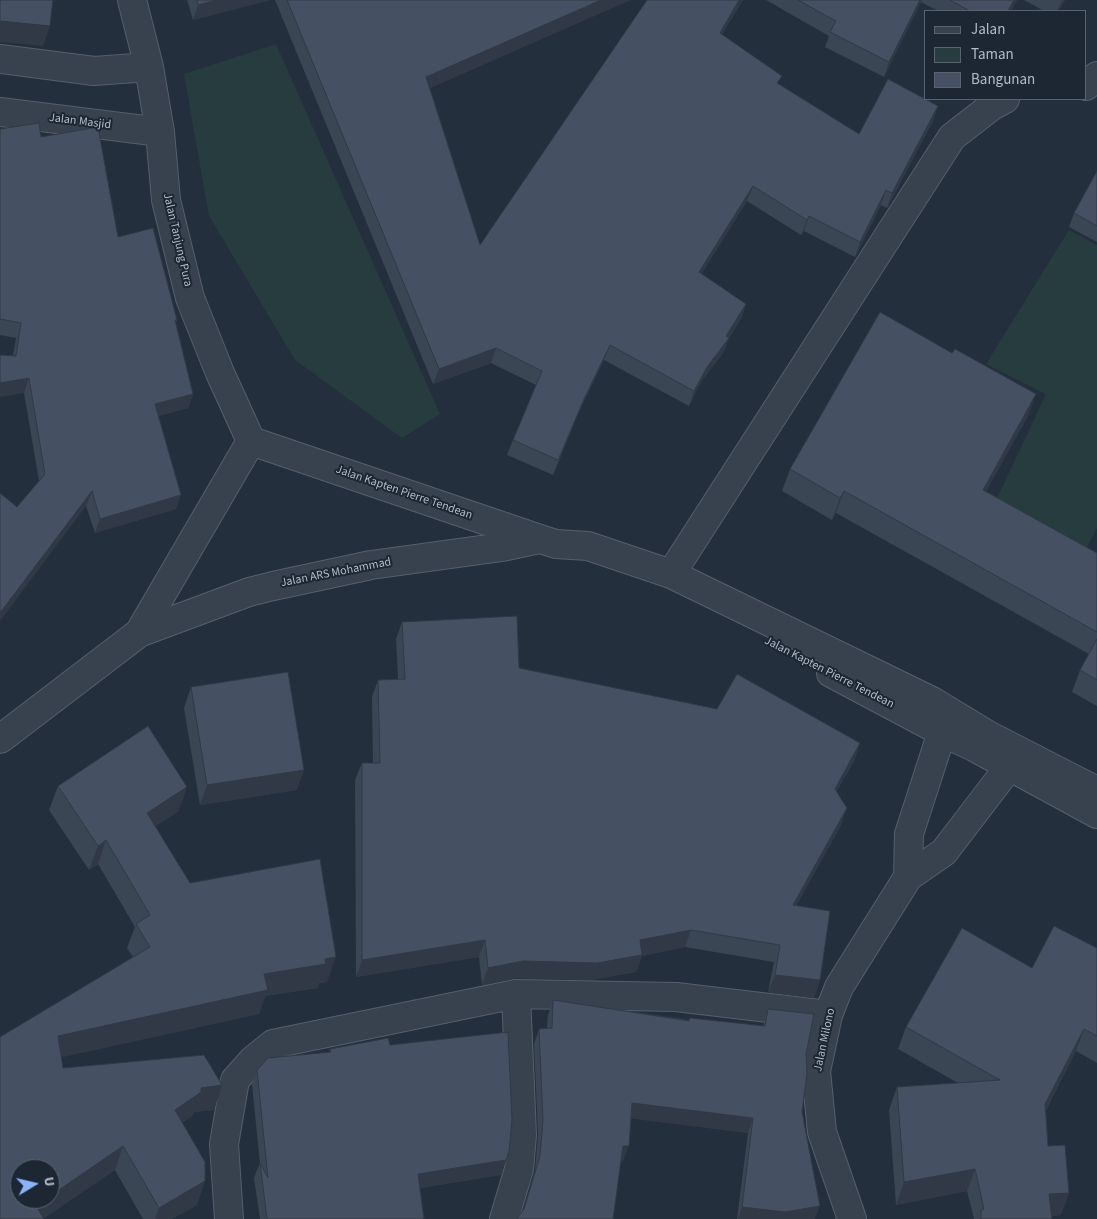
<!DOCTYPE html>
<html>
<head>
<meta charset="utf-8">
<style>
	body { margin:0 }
	#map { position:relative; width:1097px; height:1219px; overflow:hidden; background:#242f3e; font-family:"Source Sans 3",sans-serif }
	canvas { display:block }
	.legend { position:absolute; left:924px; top:10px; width:162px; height:90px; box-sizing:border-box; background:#1d2633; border:1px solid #59626f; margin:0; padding:6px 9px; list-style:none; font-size:15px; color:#b4bcc9 }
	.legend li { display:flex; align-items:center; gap:10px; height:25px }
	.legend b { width:25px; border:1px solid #59626f }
	.north { position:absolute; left:10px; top:1159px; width:50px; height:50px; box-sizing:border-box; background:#1d2633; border:1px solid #59626f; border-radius:50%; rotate:81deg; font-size:14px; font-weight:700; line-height:20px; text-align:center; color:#b4bcc9 }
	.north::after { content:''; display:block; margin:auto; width:18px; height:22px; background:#8ab4f8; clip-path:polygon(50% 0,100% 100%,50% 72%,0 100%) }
</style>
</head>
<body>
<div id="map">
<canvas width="1097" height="1219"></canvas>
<ul class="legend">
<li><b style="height:6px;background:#38414e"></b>Jalan</li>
<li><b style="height:14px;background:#263c3f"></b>Taman</li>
<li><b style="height:14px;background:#455162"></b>Bangunan</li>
</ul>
<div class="north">U</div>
</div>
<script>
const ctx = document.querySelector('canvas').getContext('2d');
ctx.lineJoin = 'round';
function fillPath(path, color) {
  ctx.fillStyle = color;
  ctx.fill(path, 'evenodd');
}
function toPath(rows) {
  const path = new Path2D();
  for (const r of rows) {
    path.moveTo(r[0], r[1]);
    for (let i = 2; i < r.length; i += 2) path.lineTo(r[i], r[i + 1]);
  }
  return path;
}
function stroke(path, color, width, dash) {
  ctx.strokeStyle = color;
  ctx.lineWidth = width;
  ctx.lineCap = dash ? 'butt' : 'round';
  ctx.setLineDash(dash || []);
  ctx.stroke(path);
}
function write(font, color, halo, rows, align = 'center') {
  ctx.font = font + ' "Source Sans 3",sans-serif';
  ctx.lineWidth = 4;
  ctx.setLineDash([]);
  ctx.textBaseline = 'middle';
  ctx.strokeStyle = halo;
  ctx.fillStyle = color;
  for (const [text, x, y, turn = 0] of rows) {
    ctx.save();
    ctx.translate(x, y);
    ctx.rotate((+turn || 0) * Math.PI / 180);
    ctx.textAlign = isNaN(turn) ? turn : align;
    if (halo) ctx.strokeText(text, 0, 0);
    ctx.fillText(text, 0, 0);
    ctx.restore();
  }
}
fillPath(toPath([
	[276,44,440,414,402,438,295,360,209,216,184,74],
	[1069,230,1097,245,1097,528,1079,562,991,511,1046,394,986,364]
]), '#263c3f');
const minor = toPath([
	[132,0,149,67,160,132,166,200,190,298,220,373,251,441],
	[0,59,94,71,149,67],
	[1086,86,1097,76],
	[0,112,160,132],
	[251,441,540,539,556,544,588,546,671,574,932,701,988,735,1097,791],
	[671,574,952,137,992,106,1005,99],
	[139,633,251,441],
	[831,673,942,732,974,747,1097,814],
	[942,732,909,834,908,877,944,852,1009,767],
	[0,739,139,633,249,592,273,586,371,565,502,547,539,539],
	[229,1219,224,1144,235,1080,253,1060,273,1044,516,994,676,997,828,1015],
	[504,1219,519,1169,522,1135,516,994],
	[852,1219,822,1132,816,1071,828,1015,839,987,908,877]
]);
stroke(minor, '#565f6c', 30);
stroke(minor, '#38414e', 28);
fillPath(toPath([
	[187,0,270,0,193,20],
	[275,0,630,0,430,88,480,245,647,0,743,0,722,34,779,84,859,134,933,121,887,208,881,205,855,257,804,231,801,235,747,201,701,274,746,304,741,319,729,338,723,353,701,382,689,406,604,360,578,414,553,475,507,455,513,440,536,385,491,363,433,384],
	[766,0,1017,0,1011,11,938,11,921,2,884,77,825,47,829,36],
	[1024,0,1065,0,1058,11,1044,11],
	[0,129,41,137,118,237,177,320,175,324,193,394,188,408,158,416,176,509,95,533,86,506,17,507,39,481,24,393,13,356,16,338,0,335],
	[1097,171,1097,242,1069,227,1074,213],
	[1028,416,986,491,1097,553,1097,706,1072,692,1080,670,1089,654,836,513,832,520,782,491,790,469],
	[402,622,519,668,860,743,854,761,836,792,841,825,796,906,820,980,814,998,768,992,774,962,685,947,642,956,636,972,591,980,516,978,482,985,479,957,356,977,355,780,362,763,373,763,372,697,378,680,398,679,396,639],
	[191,687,297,790,200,805,184,708],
	[58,786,179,811,155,826,190,883,327,982,319,983,317,988,265,996,259,1014,61,1057,63,1068,214,1110,194,1112,192,1116,182,1123,197,1205,172,1219,143,1219,115,1170,44,1218,0,1037,133,957,127,948,135,927,98,864,89,870,49,810],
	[1097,948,1097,1063,1076,1051,1046,1110,1048,1146,1061,1215,1052,1216,1052,1219,974,1219,967,1191,896,1205,889,1110,897,1087,958,1083,898,1049,906,1027,1032,968],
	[553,1000,689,1020,690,1018,763,1026,768,1009,806,1054,802,1112,815,1219,737,1219,748,1133,631,1118,623,1161,621,1160,613,1219,517,1219,523,1211,535,1171,538,1134,534,1044,539,1029,547,1028,548,1015],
	[390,1045,506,1160,501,1175,420,1188,424,1219,260,1219,254,1178,260,1163,260,1164,252,1084,257,1070,329,1052,330,1049]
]), '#3b4654');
fillPath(toPath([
	[217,0,270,0,193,20,198,5],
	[601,0,630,0,421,92,426,77],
	[739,0,743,0,714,48,720,33],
	[920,0,922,0,921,2,884,77,889,62],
	[1014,0,1017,0,1011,11,1008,11],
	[1062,0,1065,0,1058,11,1057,11],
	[0,21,50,26,43,46,0,42],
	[938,106,933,121,887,208,892,193],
	[753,186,747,201,693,288,699,272],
	[886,190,881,205,855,257,860,242],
	[809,216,804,231,801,235,807,220],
	[746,304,741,319,728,340,729,338,723,353,701,382,689,406,694,391,707,367],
	[610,345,604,360,578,414,553,475,584,399],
	[496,348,491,363,433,384,439,369],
	[29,378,24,393,0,397,0,383],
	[193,394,188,408,149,418,155,404],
	[1036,394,1028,416,975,512,983,490],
	[92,491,86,506,0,621,0,613],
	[844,491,836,513,832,520,840,498],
	[181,495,176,509,95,533,100,519],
	[860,743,854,761,828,806,835,789],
	[304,770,297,790,200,805,207,785],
	[187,787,179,811,139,837,147,813],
	[847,808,841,825,787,922,793,905],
	[106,840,98,864,89,870,98,846],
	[691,930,685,947,642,956,636,972,591,980,516,978,482,985,488,968],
	[485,940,479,957,356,977,362,960],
	[336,957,327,982,319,983,317,988,265,996,259,1014,49,1060,58,1036,264,974,325,959],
	[775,975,820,980,814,998,768,992],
	[1084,1029,1076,1051,1037,1126,1045,1104],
	[222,1085,214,1110,194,1112,192,1116,166,1134,175,1110,201,1088],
	[632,1103,753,1118,748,1133,626,1118],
	[123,1146,115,1170,43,1219,36,1206,46,1199,50,1199,50,1196],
	[623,1146,629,1146,623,1161,617,1160],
	[506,1160,501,1175,413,1189,418,1174],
	[975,1169,967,1191,896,1205,904,1182],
	[205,1181,197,1205,172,1219,155,1219,159,1208],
	[1069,1193,1061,1215,1041,1216,1049,1194],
	[820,1206,815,1219,738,1219,742,1207]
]), '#303945');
const building = toPath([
	[0,0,53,0,50,26,0,21,0,0],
	[197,0,217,0,198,5,197,0],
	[287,0,601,0,426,77,480,245,647,0,739,0,720,33,782,76,777,83,859,134,888,79,938,106,892,193,886,190,860,242,809,216,807,220,753,186,699,272,746,304,726,336,729,338,707,367,694,391,610,345,584,399,558,460,513,440,542,371,496,348,439,369,287,0],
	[798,0,920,0,889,62,830,32,836,21,798,0],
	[950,0,1014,0,1008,11,970,11,950,0],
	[39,123,41,137,98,127,118,237,153,228,177,320,175,320,193,394,155,404,181,495,100,519,92,491,0,613,0,493,17,507,45,474,29,378,0,383,0,355,16,356,21,323,0,319,0,129,39,123],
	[1097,171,1097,226,1074,213,1097,171],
	[880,312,952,353,955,349,1036,394,983,490,1097,553,1097,632,844,491,840,498,790,469,880,312],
	[517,616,519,668,717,709,737,674,860,743,835,789,847,808,793,905,830,911,820,980,775,975,780,945,691,930,640,940,642,955,597,963,523,961,488,968,485,940,362,960,362,763,380,763,378,680,405,679,402,622,517,616],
	[1097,639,1097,680,1080,670,1097,639],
	[288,672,304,770,207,785,191,687,288,672],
	[148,726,187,787,147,813,190,883,320,859,336,957,325,959,326,964,264,974,268,990,58,1036,63,1068,204,1055,222,1085,201,1088,201,1092,175,1110,205,1162,205,1181,159,1208,123,1146,50,1196,50,1169,20,1169,20,1199,46,1199,36,1206,44,1219,0,1219,0,1037,150,947,136,924,150,915,106,840,98,846,58,786,148,726],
	[1054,926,1097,948,1097,1036,1084,1029,1045,1104,1048,1146,1065,1145,1069,1193,1049,1194,1052,1219,981,1219,981,1210,984,1209,975,1169,904,1182,897,1087,1000,1080,906,1027,962,928,1032,968,1054,926],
	[553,1000,689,1021,690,1018,765,1026,768,1009,814,1014,806,1054,807,1073,802,1112,820,1206,785,1212,742,1207,753,1118,632,1103,629,1146,623,1146,613,1219,518,1219,518,1217,524,1209,540,1156,543,1120,539,1029,552,1028,553,1000],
	[508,1032,512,1120,509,1152,506,1160,418,1174,424,1219,267,1219,260,1163,268,1178,257,1070,268,1058,331,1052,330,1049,388,1038,390,1045,508,1032]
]);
fillPath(building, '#455162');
stroke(building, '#303945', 1);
write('12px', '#b4bcc9', '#1d2633', [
	["Jalan Masjid",80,122,7],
	["Jalan Tanjung Pura",177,240,77],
	["Jalan Kapten Pierre Tendean",404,493,19],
	["Jalan ARS Mohammad",336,573,-11],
	["Jalan Kapten Pierre Tendean",829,673,27],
	["Jalan Milono",825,1040,-78]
]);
</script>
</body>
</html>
